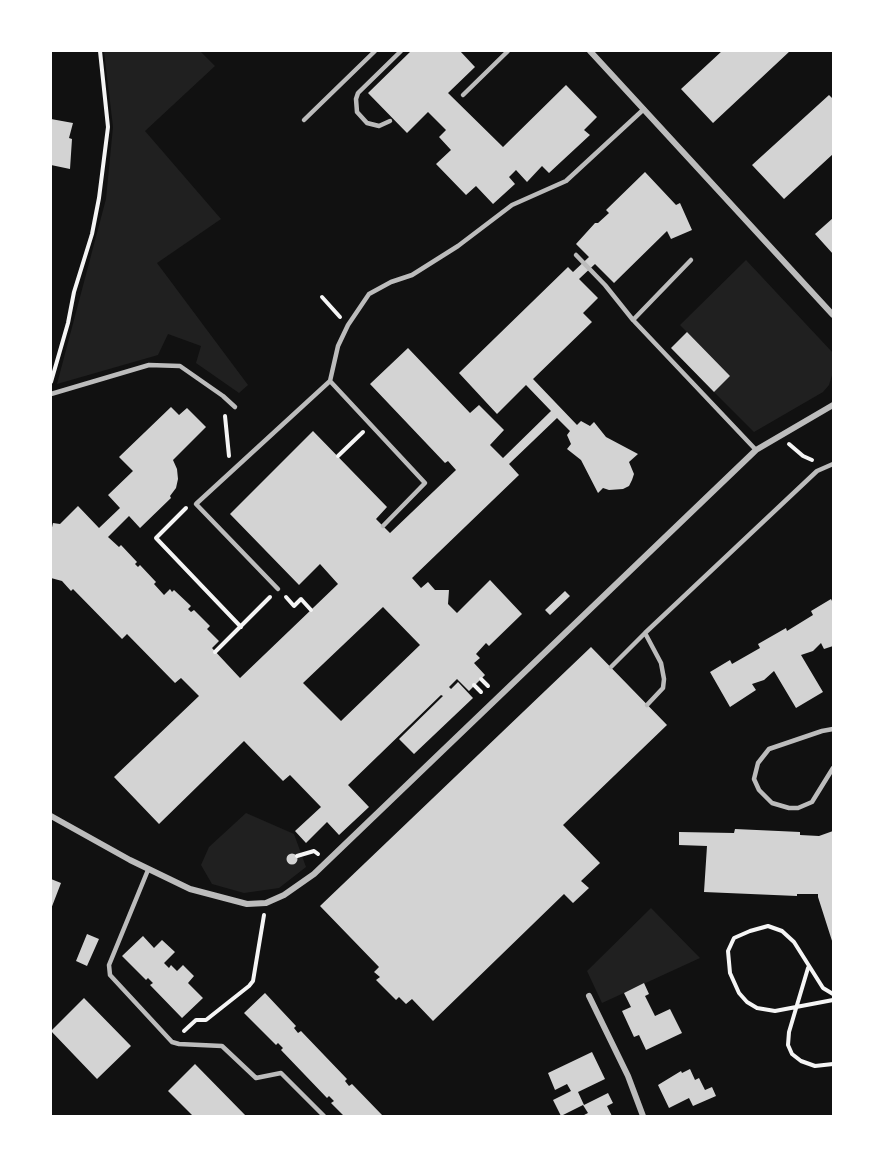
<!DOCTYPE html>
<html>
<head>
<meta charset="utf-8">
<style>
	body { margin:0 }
	#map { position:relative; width:884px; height:1167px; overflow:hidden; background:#111; font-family:Overpass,sans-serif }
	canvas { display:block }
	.frame { position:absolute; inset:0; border:52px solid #fff; pointer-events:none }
</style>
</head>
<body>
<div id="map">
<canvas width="884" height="1167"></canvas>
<div class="frame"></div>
</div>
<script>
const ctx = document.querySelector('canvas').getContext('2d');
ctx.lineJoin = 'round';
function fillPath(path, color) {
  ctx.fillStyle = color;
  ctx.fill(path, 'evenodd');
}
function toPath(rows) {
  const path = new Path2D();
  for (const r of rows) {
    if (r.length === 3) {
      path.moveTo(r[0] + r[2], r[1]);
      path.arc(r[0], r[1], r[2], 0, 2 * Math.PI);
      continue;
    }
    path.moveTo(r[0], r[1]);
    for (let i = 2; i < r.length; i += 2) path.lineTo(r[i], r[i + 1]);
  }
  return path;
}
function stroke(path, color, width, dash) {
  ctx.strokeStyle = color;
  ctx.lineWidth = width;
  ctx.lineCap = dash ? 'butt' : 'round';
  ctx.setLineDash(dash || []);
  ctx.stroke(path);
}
fillPath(toPath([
	[104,51,200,51,215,66,145,131,221,219,157,263,248,385,239,393,196,363,201,346,168,334,158,355,57,384,106,199,113,127],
	[746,260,833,353,833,372,829,385,823,392,754,432,714,392,730,376,680,325],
	[246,813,294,834,306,867,279,888,244,893,212,884,201,865,209,847],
	[651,908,700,958,602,1003,587,971]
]), '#202020');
fillPath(toPath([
	[411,51,460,51,475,67,448,93,503,147,566,85,597,117,584,130,590,135,549,173,542,166,527,182,516,170,509,177,515,184,493,204,476,186,466,195,436,164,451,150,439,137,446,130,428,112,407,133,368,93],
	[722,51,790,51,713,123,681,89],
	[829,95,833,99,833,154,784,199,752,165],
	[51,119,73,123,69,138,72,139,70,169,51,165],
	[645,172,676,205,680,203,692,230,671,239,667,231,614,283,595,264,579,279,598,298,583,313,592,322,533,379,577,425,581,421,590,426,594,422,606,437,638,454,629,462,634,474,632,480,629,486,623,489,609,490,603,488,598,493,581,460,567,449,571,444,567,435,570,431,557,418,509,464,519,475,412,578,421,588,428,582,435,590,449,590,448,604,457,613,490,580,522,614,489,646,486,643,476,654,480,658,474,663,485,675,469,691,457,679,449,687,451,689,458,682,473,698,414,754,399,739,443,696,441,695,348,785,369,807,339,835,327,822,306,843,295,831,321,807,290,775,283,781,244,741,159,824,114,777,199,696,181,678,175,683,127,634,122,639,73,589,71,591,62,581,51,578,51,532,53,523,60,524,78,506,99,528,120,508,108,495,133,471,119,457,171,407,179,415,187,408,206,427,173,460,177,469,178,479,176,488,170,496,171,498,140,528,129,516,108,537,119,547,121,545,137,562,135,564,138,567,140,565,156,582,154,584,164,595,170,589,172,592,174,590,191,606,188,609,191,612,194,610,210,626,207,629,219,641,212,648,240,678,338,584,320,564,299,585,230,514,313,431,387,507,376,519,390,533,456,470,448,461,445,463,370,384,408,348,470,413,479,405,504,430,490,445,503,458,551,411,526,385,497,414,459,373,568,267,573,272,589,257,576,244,595,223,598,223,609,213,606,210],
	[383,607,420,645,341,721,303,683],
	[833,218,833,254,815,234],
	[687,332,730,376,714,392,671,348],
	[565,591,570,596,550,615,545,610],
	[831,599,833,603,833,646,824,649,821,643,813,651,801,655,823,692,796,708,774,671,764,680,752,684,756,690,730,707,710,672,730,660,732,664,760,648,758,644,786,628,787,631,813,615,811,611],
	[591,647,667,725,563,825,600,863,581,881,589,888,573,903,564,894,433,1021,412,999,406,1004,399,997,396,1000,376,980,380,977,374,972,379,967,320,906],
	[735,829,800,832,800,835,819,836,833,831,833,944,818,897,818,894,797,894,797,896,704,892,707,846,679,845,679,832,734,833],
	[292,859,5.5],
	[51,879,61,883,51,909],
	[87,934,99,939,87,966,76,961],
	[143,936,154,948,162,940,175,952,164,963,169,968,171,965,177,971,183,965,194,976,188,983,203,998,182,1018,150,985,153,983,148,978,146,980,122,956],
	[644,983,649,994,645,996,655,1016,670,1009,682,1033,646,1050,639,1035,634,1037,622,1011,631,1007,624,993],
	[265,993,296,1026,294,1028,298,1033,301,1031,347,1079,345,1081,349,1086,352,1084,383,1116,344,1116,331,1103,334,1101,329,1096,327,1098,281,1050,283,1048,278,1043,276,1045,244,1013],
	[84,998,131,1046,97,1079,51,1031],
	[592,1052,605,1079,578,1092,584,1105,608,1093,613,1103,607,1106,612,1116,582,1116,588,1113,583,1105,561,1116,553,1100,571,1091,567,1084,555,1090,548,1073],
	[195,1064,246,1116,193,1116,168,1091],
	[690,1069,695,1080,699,1078,705,1090,712,1087,716,1096,693,1106,689,1098,669,1108,658,1085,681,1071,682,1073]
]), '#d3d3d3');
stroke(toPath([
	[322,297,340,317],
	[51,382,68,323,74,292,92,234,99,198,108,127,100,51],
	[225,416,229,456],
	[789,444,803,456,812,460],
	[338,456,363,432],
	[186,508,156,538,241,627],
	[286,597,294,606,301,599,311,610],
	[215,652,270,597],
	[481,679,488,686],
	[474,685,481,692],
	[297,856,314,851,318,854],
	[808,968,789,1032,788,1045,792,1054,801,1061,815,1066,833,1064],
	[833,994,823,988,794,942,782,931,768,926,750,931,734,938,728,951,730,973,739,993,747,1002,757,1008,775,1011,833,1000],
	[184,1031,196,1020,206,1020,249,986,253,981,264,915]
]), '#f5f5f5', 4);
stroke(toPath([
	[463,95,508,51],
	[304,120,375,51],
	[390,121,379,126,367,123,357,112,356,99,358,93,401,51],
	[576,255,605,285,633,320],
	[691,260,633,320,756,450],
	[330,381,425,483,383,526],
	[51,394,149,365,180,366,223,396,235,407],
	[278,589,196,504,330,381,338,346,348,325,369,294,391,282,412,275,458,246,512,205,566,181,644,109],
	[645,633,661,663,664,679,663,688,647,705],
	[611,667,645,633,817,471,833,464],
	[833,729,822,731,769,749,758,763,754,779,759,790,772,803,789,808,798,808,812,802,833,768],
	[148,870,109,965,110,975,172,1042,179,1044,222,1046,256,1078,281,1073,324,1116]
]), '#bcbcbc', 4.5);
stroke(toPath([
	[590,51,833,315],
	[51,816,130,860,190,889,247,904,266,903,284,895,314,874,756,450,833,405],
	[589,996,628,1076,643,1116]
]), '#bcbcbc', 6);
</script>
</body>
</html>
